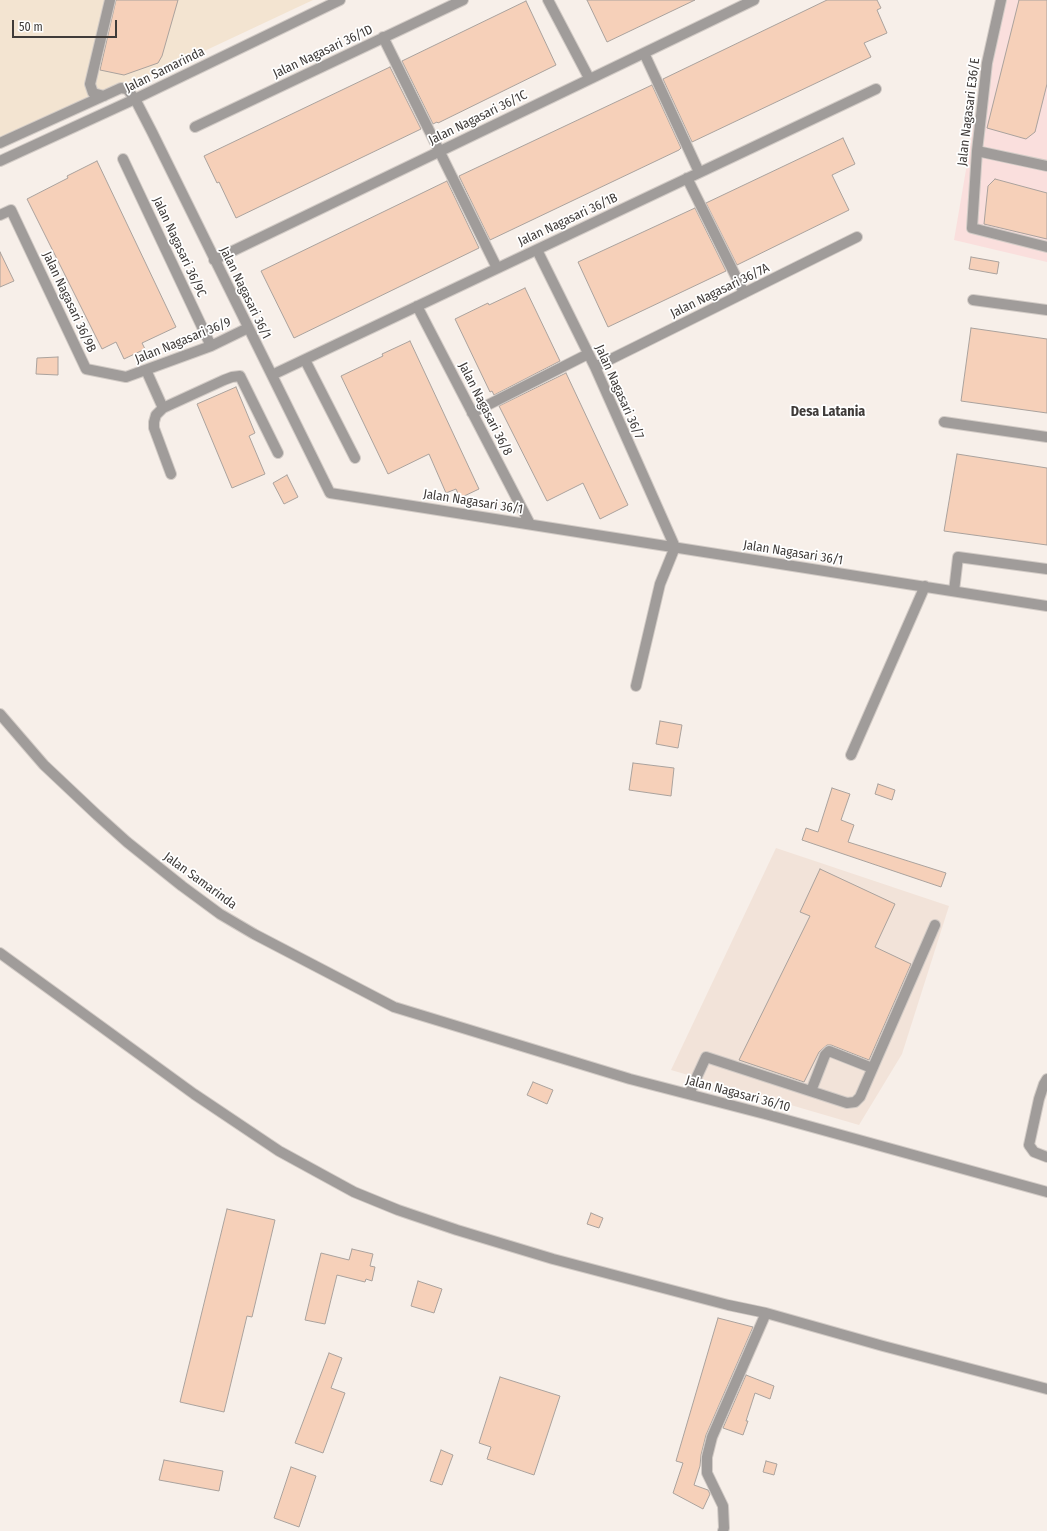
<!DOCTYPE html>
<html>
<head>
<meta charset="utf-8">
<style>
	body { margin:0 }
	#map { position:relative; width:1047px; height:1531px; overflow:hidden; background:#f7efe9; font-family:"Fira Sans Condensed",sans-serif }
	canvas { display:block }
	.scale { position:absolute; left:12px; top:20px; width:105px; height:18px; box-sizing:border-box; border:2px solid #3f3b39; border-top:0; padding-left:5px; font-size:12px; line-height:14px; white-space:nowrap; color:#3f3b39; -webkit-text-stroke:3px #fff; paint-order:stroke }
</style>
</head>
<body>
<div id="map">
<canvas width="1047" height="1531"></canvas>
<div class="scale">50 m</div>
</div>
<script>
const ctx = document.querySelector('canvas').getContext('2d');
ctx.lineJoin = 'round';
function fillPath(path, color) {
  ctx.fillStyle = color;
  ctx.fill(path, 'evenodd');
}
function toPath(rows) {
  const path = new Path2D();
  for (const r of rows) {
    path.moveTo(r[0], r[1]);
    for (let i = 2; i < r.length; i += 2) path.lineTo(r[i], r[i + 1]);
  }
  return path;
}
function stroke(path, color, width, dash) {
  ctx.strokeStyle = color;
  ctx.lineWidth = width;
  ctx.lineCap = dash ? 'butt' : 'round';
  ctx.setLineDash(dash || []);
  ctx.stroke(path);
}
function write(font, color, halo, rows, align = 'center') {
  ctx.font = font + ' "Fira Sans Condensed",sans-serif';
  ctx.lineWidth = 3.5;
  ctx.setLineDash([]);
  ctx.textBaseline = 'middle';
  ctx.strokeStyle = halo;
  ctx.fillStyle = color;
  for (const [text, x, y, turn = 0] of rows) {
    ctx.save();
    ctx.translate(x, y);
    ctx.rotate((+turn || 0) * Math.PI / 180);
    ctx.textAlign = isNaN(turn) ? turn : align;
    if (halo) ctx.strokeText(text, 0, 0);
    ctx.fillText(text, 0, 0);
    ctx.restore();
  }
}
fillPath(toPath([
	[995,0,1047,0,1047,262,954,240]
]), '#fadfdd');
fillPath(toPath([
	[0,0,313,0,0,147]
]), '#f3e4d1');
fillPath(toPath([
	[776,848,949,906,902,1054,859,1125,671,1070]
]), '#f2e3d9');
const building = toPath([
	[116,0,178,0,162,56,158,63,124,75,100,70,116,0],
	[587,0,695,0,607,42,587,0],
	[827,0,877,0,881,8,877,10,887,33,864,43,871,57,692,142,663,79,827,0],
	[1019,0,1047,0,1047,84,1035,132,1026,139,987,128,1019,0],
	[526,1,556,65,438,123,437,122,433,124,402,61,526,1],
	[390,67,421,129,236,218,219,182,217,183,204,156,390,67],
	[652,85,681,148,679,150,490,240,459,176,652,85],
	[843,138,855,164,832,175,849,210,737,265,706,203,843,138],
	[97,161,176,327,142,343,145,349,124,359,116,342,102,349,27,199,68,178,67,176,97,161],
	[995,179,1047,193,1047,239,984,224,988,186,995,179],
	[447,181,479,248,294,338,261,271,447,181],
	[695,208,726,271,608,327,578,262,695,208],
	[0,252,14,281,0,287,0,252],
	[971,257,999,262,997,274,969,269,971,257],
	[525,288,560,361,494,395,492,391,490,392,455,319,488,303,489,305,525,288],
	[971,328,1047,339,1047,413,961,401,971,328],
	[410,341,479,489,460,498,456,489,446,493,429,454,388,474,341,376,383,356,382,354,410,341],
	[58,357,58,375,36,374,37,358,58,357],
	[566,373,628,505,600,519,583,483,547,501,499,406,566,373],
	[236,387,255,433,249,436,265,474,232,488,197,404,236,387],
	[957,454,1047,468,1047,545,944,531,957,454],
	[287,475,298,497,284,504,273,483,287,475],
	[660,721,682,725,678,748,656,744,660,721],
	[633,763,674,768,671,796,629,790,633,763],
	[878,784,895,790,892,800,875,794,878,784],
	[832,788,850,794,841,820,854,825,848,842,946,873,941,887,802,840,806,828,818,832,832,788],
	[820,869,895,904,875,947,911,964,869,1060,831,1045,827,1045,819,1052,804,1082,739,1060,810,916,800,912,820,869],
	[533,1082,553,1090,547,1104,527,1095,533,1082],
	[227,1209,275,1220,252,1317,247,1316,224,1412,180,1402,227,1209],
	[591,1213,603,1218,599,1228,587,1224,591,1213],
	[352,1249,373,1254,370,1266,375,1267,372,1281,366,1279,365,1282,337,1275,325,1324,305,1320,321,1253,349,1260,352,1249],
	[418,1281,442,1289,434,1313,411,1306,418,1281],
	[718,1318,753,1327,706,1435,701,1455,700,1466,694,1485,708,1490,710,1494,703,1509,673,1493,683,1463,676,1461,718,1318],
	[329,1353,342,1358,331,1388,345,1393,323,1453,295,1443,329,1353],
	[746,1375,774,1386,770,1399,755,1393,746,1421,748,1421,743,1435,723,1428,746,1375],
	[500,1377,560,1396,534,1475,487,1459,491,1447,479,1443,500,1377],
	[441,1450,453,1455,442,1485,430,1481,441,1450],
	[164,1460,223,1471,219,1491,159,1480,164,1460],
	[766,1461,777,1464,774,1475,763,1472,766,1461],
	[291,1467,316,1476,299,1527,274,1518,291,1467]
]);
fillPath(building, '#f6d0b9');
stroke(building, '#aaa29d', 1);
const minor = toPath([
	[548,0,589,78],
	[1001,0,987,63,977,151,972,228,1047,247],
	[383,37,497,268],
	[644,53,699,172],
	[104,96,93,93,90,84,110,0],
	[195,127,463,0],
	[0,143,121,88,127,89,135,99,152,132,330,493,1047,606],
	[977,151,1047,166],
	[123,159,211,346],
	[0,161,135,99,340,0],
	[687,178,744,293],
	[0,215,11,210,86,369,126,377,211,346,248,328],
	[537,250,595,367,675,547,660,584,636,686],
	[214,260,754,0],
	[973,300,1047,310],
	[417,306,530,524],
	[305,360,355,458],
	[595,367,857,237],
	[146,370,163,408,224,380,232,377,240,376,278,453],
	[272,375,876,89],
	[163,408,156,415,154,422,154,428,171,474],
	[472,413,588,354],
	[944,422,1047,437],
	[954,591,958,557,1047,569],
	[0,714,44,765,97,815,127,842,182,886,220,914,254,934,394,1007,630,1079,765,1114,1047,1192],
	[851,755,925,586],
	[0,953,194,1094,279,1151,354,1192,398,1210,457,1230,553,1259,728,1305,766,1313,883,1346,1047,1389],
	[1047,1079,1044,1084,1039,1099,1029,1145,1034,1152,1047,1157],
	[811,1091,825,1055,829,1051,872,1068],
	[689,1094,706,1057,847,1103,855,1102,860,1097,935,925],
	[723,1531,724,1528,723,1506,707,1473,707,1457,712,1437,766,1313]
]);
stroke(minor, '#d2cbc6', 12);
stroke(minor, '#a09c9a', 10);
write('13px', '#3f3b39', '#fff', [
	["Jalan Nagasari 36/1D",323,52,-25],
	["Jalan Samarinda",165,70,-26],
	["Jalan Nagasari E36/E",969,112,-83],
	["Jalan Nagasari 36/1C",478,118,-26],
	["Jalan Nagasari 36/1B",568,220,-25],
	["Jalan Nagasari 36/9C",179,247,65],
	["Jalan Nagasari 36/7A",720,291,-26],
	["Jalan Nagasari 36/1",245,293,64],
	["Jalan Nagasari 36/9B",69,302,65],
	["Jalan Nagasari 36/9",183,341,-22],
	["Jalan Nagasari 36/7",619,392,66],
	["Jalan Nagasari 36/8",485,409,63],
	["Jalan Nagasari 36/1",473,502,9],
	["Jalan Nagasari 36/1",793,553,9],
	["Jalan Samarinda",200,881,36],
	["Jalan Nagasari 36/10",738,1094,15]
]);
write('bold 14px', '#3f3b39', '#fff', [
	["Desa Latania",828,412]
]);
</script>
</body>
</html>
